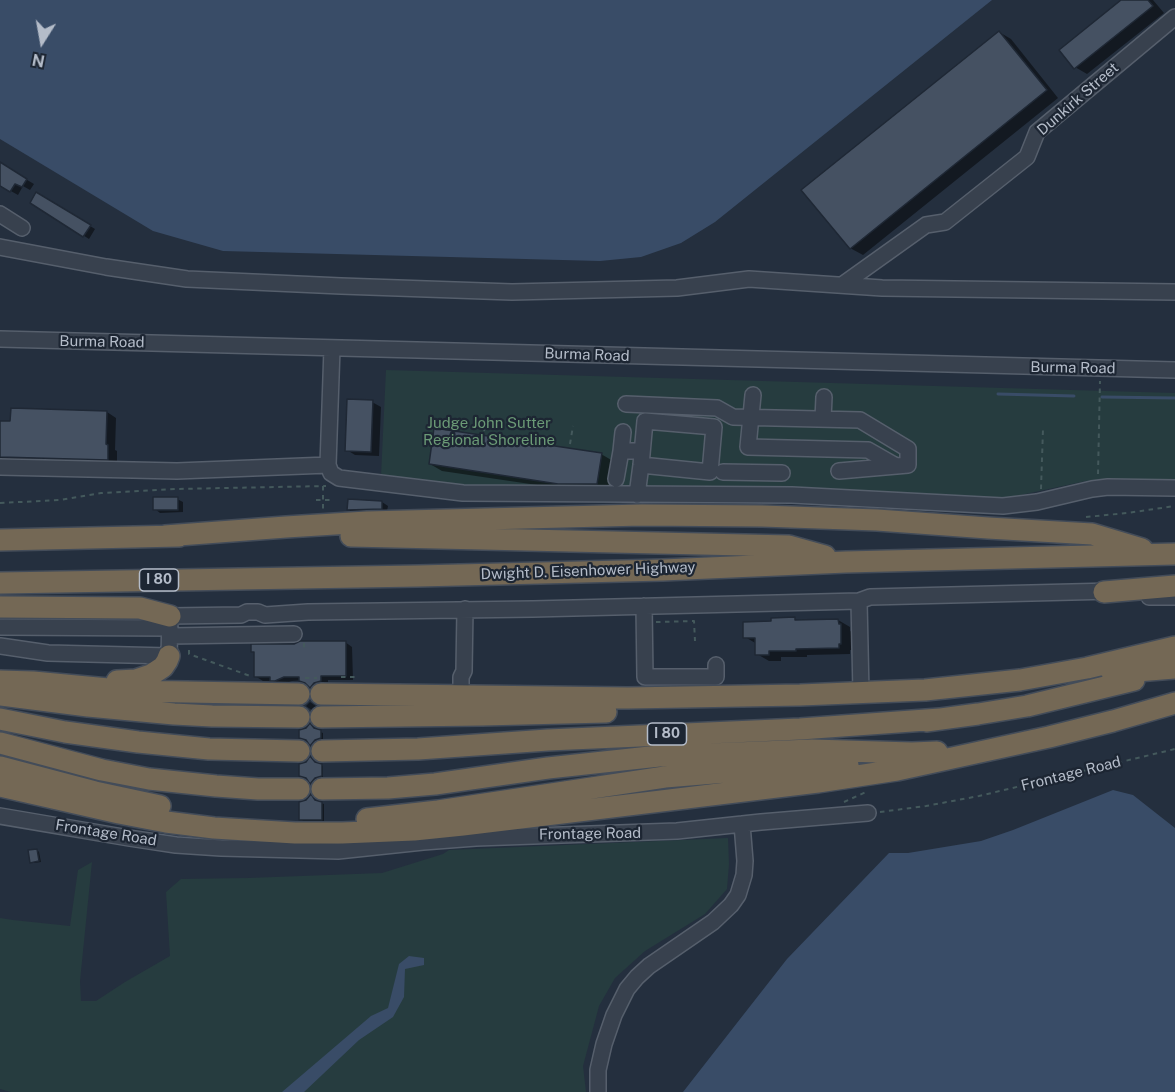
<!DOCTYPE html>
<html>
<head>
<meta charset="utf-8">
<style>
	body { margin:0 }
	#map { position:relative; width:1175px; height:1092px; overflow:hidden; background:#242f3e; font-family:"Public Sans",sans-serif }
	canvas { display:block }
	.north { position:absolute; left:12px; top:12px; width:60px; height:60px; -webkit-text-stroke:4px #1d2633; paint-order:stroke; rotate:191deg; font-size:16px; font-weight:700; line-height:24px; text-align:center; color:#b4bcc9 }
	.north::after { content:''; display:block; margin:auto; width:21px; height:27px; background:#b4bcc9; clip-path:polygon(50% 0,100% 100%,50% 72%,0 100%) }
</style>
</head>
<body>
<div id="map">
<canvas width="1175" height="1092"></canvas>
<div class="north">N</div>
</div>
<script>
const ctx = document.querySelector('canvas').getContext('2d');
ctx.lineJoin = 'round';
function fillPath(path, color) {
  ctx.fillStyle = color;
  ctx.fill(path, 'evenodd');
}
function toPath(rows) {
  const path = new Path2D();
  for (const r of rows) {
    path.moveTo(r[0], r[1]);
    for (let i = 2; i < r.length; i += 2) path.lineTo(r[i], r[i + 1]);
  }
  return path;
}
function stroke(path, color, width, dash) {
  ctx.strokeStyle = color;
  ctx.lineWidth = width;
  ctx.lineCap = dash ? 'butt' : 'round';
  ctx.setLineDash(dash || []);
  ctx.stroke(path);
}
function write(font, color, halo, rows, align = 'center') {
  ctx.font = font + ' "Public Sans",sans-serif';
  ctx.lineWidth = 4.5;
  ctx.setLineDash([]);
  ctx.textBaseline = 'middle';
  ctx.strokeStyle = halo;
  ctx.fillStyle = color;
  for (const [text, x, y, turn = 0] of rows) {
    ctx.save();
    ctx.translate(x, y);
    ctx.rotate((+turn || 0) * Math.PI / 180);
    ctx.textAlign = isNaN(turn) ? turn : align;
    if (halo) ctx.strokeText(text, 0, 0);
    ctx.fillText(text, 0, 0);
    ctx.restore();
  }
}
fillPath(toPath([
	[386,370,1175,393,1175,481,1117,479,1086,481,1002,499,462,489,381,476],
	[728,838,729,864,727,889,705,914,645,951,615,978,599,1006,583,1066,586,1092,11,1092,0,1089,0,918,13,920,70,926,78,870,92,862,80,981,81,1001,96,1001,125,982,170,956,166,892,181,879,248,878,382,873,443,854,449,850]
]), '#263c3f');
fillPath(toPath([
	[0,0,992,0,715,222,681,243,641,257,600,261,223,251,153,231,0,139],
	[1113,790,1133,795,1175,828,1175,1092,683,1092,787,959,889,853,908,853,981,841,1013,830],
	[409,956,424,958,424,965,405,969,404,997,393,1017,359,1040,304,1092,282,1092,371,1016,388,1008,399,964]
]), '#394c67');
fillPath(toPath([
	[1123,0,1153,0,1164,13,1087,74,1075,67],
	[999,32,1011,39,1058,98,863,255,850,248],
	[0,164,34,184,30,190,23,186,18,195,0,185],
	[37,194,95,229,89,239,32,202],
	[372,402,381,407,379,456,355,455,347,450],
	[107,412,116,418,115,450,117,451,117,464,0,463,0,423],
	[601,454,613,461,609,490,571,490,442,471,430,464],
	[177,499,183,502,183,512,160,513,155,509],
	[349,501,382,502,388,506,387,511,354,513,349,510],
	[773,619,795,619,799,621,838,620,850,627,850,631,853,632,853,650,850,650,850,654,807,655,807,657,781,657,781,661,769,661,757,654,757,644,745,637,773,623],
	[345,642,352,647,353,680,328,680,328,685,318,691,312,687,321,679,292,681,283,684,278,684,273,681,263,681,255,676,255,653,252,651],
	[310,702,317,707,313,711,306,706],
	[316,730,323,733,323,739,317,741,313,746,308,740],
	[311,758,317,764,323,766,323,777,317,779,313,784,308,778,306,763],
	[313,797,317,802,324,804,324,821,303,821,301,819],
	[37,850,39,852,41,862,34,863,32,862]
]), '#0007');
stroke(toPath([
	[998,394,1074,396],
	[1102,397,1175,398]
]), '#394c67', 3);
const building = toPath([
	[1121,0,1148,0,1153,6,1074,69,1059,50,1121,0],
	[999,31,1047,90,850,249,801,190,999,31],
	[0,162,27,179,22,187,15,184,10,192,0,186,0,162],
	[36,192,91,225,83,237,30,203,36,192],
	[347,399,373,400,371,452,345,451,347,399],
	[11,408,107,411,106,444,108,445,108,460,0,457,0,421,10,421,11,408],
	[434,428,602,453,597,484,558,484,429,464,434,428],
	[153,497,178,497,178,510,153,510,153,497],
	[348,499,382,501,382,509,347,510,348,499],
	[795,617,795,620,838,619,839,624,841,624,841,644,839,644,839,648,796,649,796,651,769,651,769,655,755,655,755,638,743,638,743,622,771,621,771,618,795,617],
	[300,641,346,641,346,676,321,676,321,681,314,683,310,688,305,683,299,681,299,677,284,677,275,681,270,681,270,677,254,677,254,652,251,652,251,644,294,644,300,641],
	[310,723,314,728,321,730,321,738,315,740,310,746,306,740,299,738,299,730,306,728,310,723],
	[310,756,315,762,322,764,322,776,315,778,310,784,306,778,299,776,299,764,306,762,310,756],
	[311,794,315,800,322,802,322,820,299,820,299,802,306,800,311,794],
	[37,849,39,861,30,863,28,850,37,849]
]);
fillPath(building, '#455162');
stroke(building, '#1f2835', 1.5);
const minor = toPath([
	[0,214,22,228],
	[0,247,106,267,187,279,341,286,512,292,677,288,749,279,882,288,1175,292],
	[842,285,926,225,945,222,1027,157,1037,132,1175,17],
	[0,339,1175,370],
	[332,348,328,465,331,473,339,478,463,493,792,495,1003,506,1037,502,1092,489,1108,487,1175,488],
	[753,395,748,447,868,450,896,466],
	[626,404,717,408,733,417,860,420,908,449,908,465,839,471],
	[823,419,824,397],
	[621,451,623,432],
	[0,467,177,471,328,465],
	[723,472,782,473],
	[616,479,621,451,642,451],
	[637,495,641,465,645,421,714,427,710,472,641,465],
	[1149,597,1175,597],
	[859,601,861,693],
	[644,606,645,677,716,677,716,665],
	[0,627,170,628],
	[170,636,294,634],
	[0,646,48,653,169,656,170,616,241,615,247,612,258,612,265,615,308,612,533,609,859,601,870,597,1112,591],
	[461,696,461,677,464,671,465,609],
	[0,816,129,838,176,845,221,848,338,851,423,842,476,838,677,831,761,822,868,813],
	[598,1092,598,1070,604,1044,614,1015,627,989,637,977,649,966,713,922,731,905,738,895,744,875,745,861,742,824]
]);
const highway = toPath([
	[165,536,286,527,367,522,642,515,762,516,877,520,988,528,1092,534,1142,549],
	[351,536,789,546,825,556],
	[0,540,179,536],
	[0,583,418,576,663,570,846,562,1175,554],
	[1104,592,1175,586],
	[0,607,140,608,170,616],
	[1112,673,1175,668],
	[0,681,33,682,130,691,299,694],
	[117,681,136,680,151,675,163,667,167,661,169,656],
	[321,694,628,698,800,695,925,690,1020,680,1087,668,1175,647],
	[0,695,88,706,174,714,212,716,299,717],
	[321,717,482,715,606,712],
	[0,719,65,732,138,742,209,749,299,751],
	[926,721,978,714,1027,706,1134,680],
	[0,743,102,770,149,779,216,786,258,789,299,789],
	[322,751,418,749,548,740,800,729,940,719],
	[0,767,95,792,160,806],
	[0,786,119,813,166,822,214,828,295,833,342,833,414,830,463,825,818,782,897,770,1049,737,1113,721,1175,703],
	[322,789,388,788,435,784,548,768,659,756,812,750,912,753,937,752],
	[367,819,438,811,665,777,726,772,848,765]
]);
stroke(minor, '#565f6c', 18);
stroke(highway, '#434c59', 24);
stroke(toPath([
	[484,431,487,414],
	[570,444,573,426],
	[1098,474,1100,381],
	[323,486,323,510],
	[1041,489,1043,429],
	[316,500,334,500],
	[0,503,60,500,101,493,175,489,326,486],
	[1086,517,1127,513,1175,506],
	[656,622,694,621,695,641],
	[304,643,304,648,306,649,306,647],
	[189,650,189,654,253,677],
	[341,677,355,677],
	[305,678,317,678],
	[844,802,866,792],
	[880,812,926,806,979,796,1175,749]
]), '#44595c', 2, [4.5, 4.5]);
stroke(minor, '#38414e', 15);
stroke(highway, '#746855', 21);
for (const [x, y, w] of [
	[159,580,39],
	[667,734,39]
]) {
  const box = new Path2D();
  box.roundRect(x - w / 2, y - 11, w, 22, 4.5);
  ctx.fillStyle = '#1d2633';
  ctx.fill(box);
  stroke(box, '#b4bcc9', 1.5);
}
write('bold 14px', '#b4bcc9', null, [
	["I 80",159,580],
	["I 80",667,734]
]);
write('15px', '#b4bcc9', '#1d2633', [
	["Dunkirk Street",1078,99,-41],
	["Burma Road",102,342,1],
	["Burma Road",587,355,2],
	["Burma Road",1073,368,1],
	["Dwight D. Eisenhower Highway",588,571,-2],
	["Frontage Road",1071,774,-14],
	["Frontage Road",106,833,9],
	["Frontage Road",590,834,-1]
]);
write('15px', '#6b9a76', '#1d2633', [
	["Judge John Sutter",489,423],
	["Regional Shoreline",489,440]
]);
</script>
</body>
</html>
